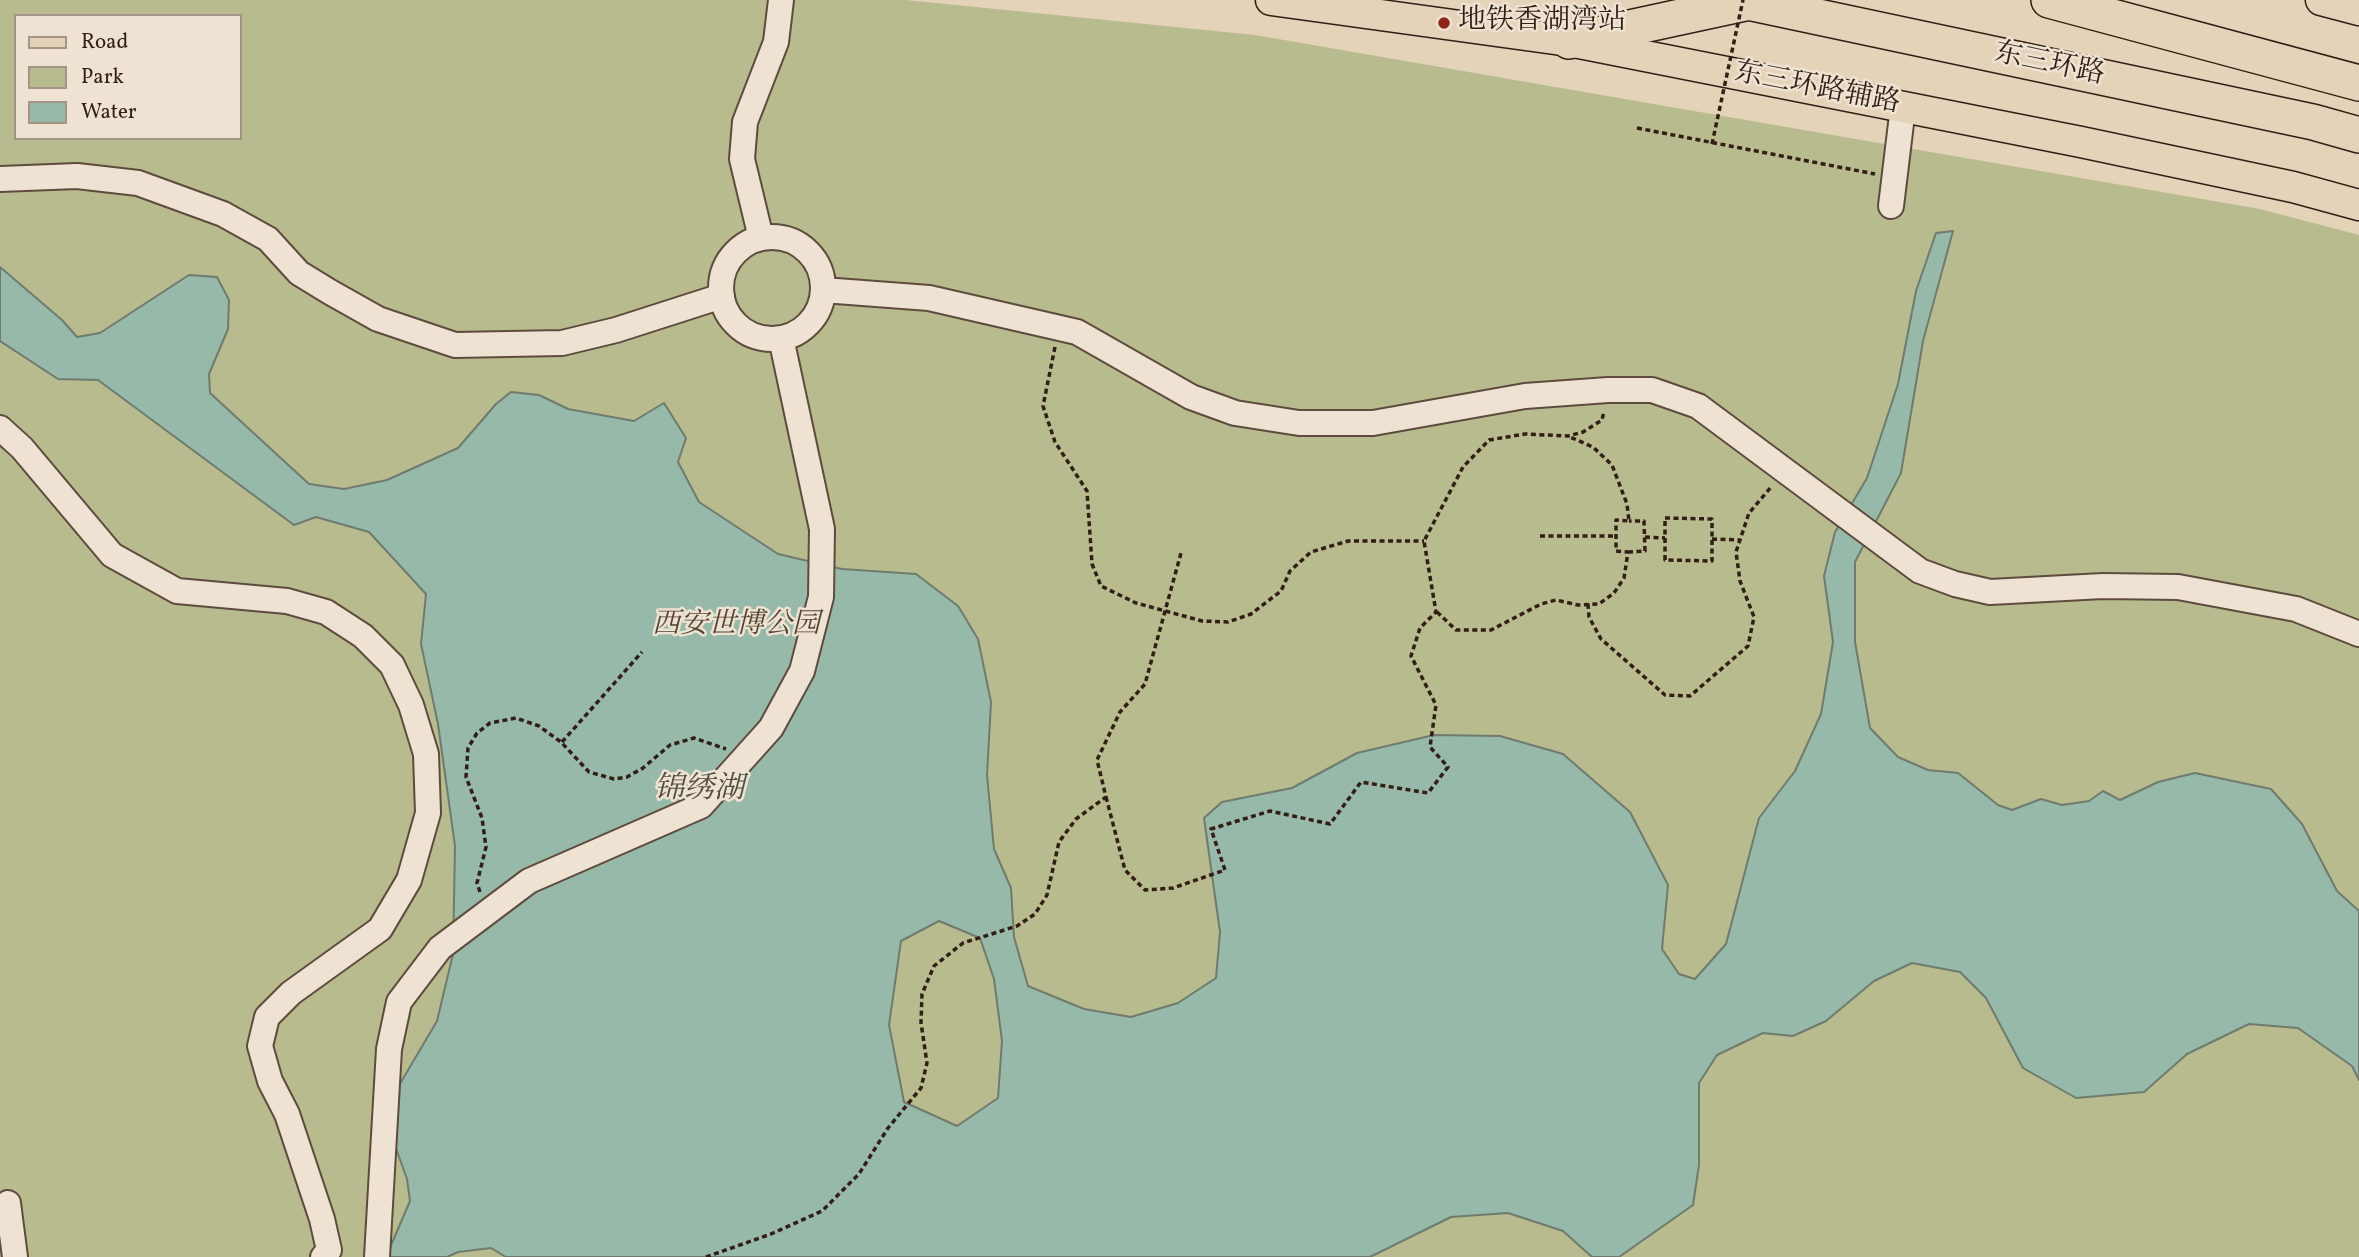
<!DOCTYPE html>
<html>
<head>
<meta charset="utf-8">
<style>
	body { margin:0 }
	#map { position:relative; width:2359px; height:1257px; overflow:hidden; background:#e5d3b9; font-family:Vollkorn,serif }
	canvas { display:block }
	.legend { position:absolute; left:14px; top:14px; width:228px; height:126px; box-sizing:border-box; background:#eee2d2; border:2px solid #a39486; margin:0; padding:9px 12px; list-style:none; font-size:21px; color:#321e15 }
	.legend li { display:flex; align-items:center; gap:14px; height:35px }
	.legend b { width:35px; border:2px solid #a39486 }
</style>
</head>
<body>
<div id="map">
<canvas width="2359" height="1257"></canvas>
<ul class="legend">
<li><b style="height:9px;background:#e5d3b9"></b>Road</li>
<li><b style="height:19px;background:#b8bb8d"></b>Park</li>
<li><b style="height:19px;background:#97b9aa"></b>Water</li>
</ul>
</div>
<script>
const ctx = document.querySelector('canvas').getContext('2d');
ctx.lineJoin = 'round';
function fillPath(path, color) {
  ctx.fillStyle = color;
  ctx.fill(path, 'evenodd');
}
function toPath(rows) {
  const path = new Path2D();
  for (const r of rows) {
    if (r.length === 3) {
      path.moveTo(r[0] + r[2], r[1]);
      path.arc(r[0], r[1], r[2], 0, 2 * Math.PI);
      continue;
    }
    path.moveTo(r[0], r[1]);
    for (let i = 2; i < r.length; i += 2) path.lineTo(r[i], r[i + 1]);
  }
  return path;
}
function stroke(path, color, width, dash) {
  ctx.strokeStyle = color;
  ctx.lineWidth = width;
  ctx.lineCap = dash ? 'butt' : 'round';
  ctx.setLineDash(dash || []);
  ctx.stroke(path);
}
function write(font, color, halo, rows, align = 'center') {
  ctx.font = font + ' Vollkorn,"Noto Serif SC",serif';
  ctx.lineWidth = 5;
  ctx.setLineDash([]);
  ctx.textBaseline = 'middle';
  ctx.strokeStyle = halo;
  ctx.fillStyle = color;
  for (const [text, x, y, turn = 0] of rows) {
    ctx.save();
    ctx.translate(x, y);
    ctx.rotate((+turn || 0) * Math.PI / 180);
    ctx.textAlign = isNaN(turn) ? turn : align;
    if (halo) ctx.strokeText(text, 0, 0);
    ctx.fillText(text, 0, 0);
    ctx.restore();
  }
}
fillPath(toPath([
	[0,0,906,0,1255,35,2260,209,2359,235,2359,1257,0,1257],
	[16,16,240,16,240,138,16,138]
]), '#b8bb8d');
const water = toPath([
	[1953,231,1923,341,1901,473,1855,562,1855,642,1870,728,1898,757,1928,770,1958,773,1998,805,2012,810,2041,799,2062,805,2089,801,2103,791,2120,800,2158,782,2195,773,2271,789,2302,824,2337,891,2359,911,2359,1080,2352,1066,2298,1028,2249,1024,2187,1054,2144,1092,2076,1098,2023,1068,1986,998,1960,972,1912,963,1874,981,1826,1021,1793,1036,1763,1033,1717,1055,1699,1083,1699,1165,1693,1205,1619,1257,1592,1257,1563,1231,1508,1213,1451,1217,1370,1257,506,1257,491,1248,458,1252,447,1257,386,1257,410,1201,407,1179,389,1129,391,1099,437,1021,453,954,455,846,438,724,421,644,426,594,369,532,316,517,294,525,98,380,58,379,0,341,0,267,62,320,77,337,100,333,189,275,217,277,229,300,228,329,209,374,210,393,309,484,344,489,387,480,458,448,496,404,511,392,539,395,568,409,634,421,664,403,686,438,678,462,699,502,778,554,842,569,916,574,958,606,978,639,991,702,987,775,994,849,1011,888,1014,937,1028,986,1084,1009,1131,1017,1178,1003,1216,978,1220,932,1204,818,1222,802,1292,788,1357,753,1434,735,1500,736,1563,754,1630,812,1668,885,1662,949,1679,974,1695,979,1726,944,1759,818,1795,771,1821,714,1833,642,1824,576,1835,532,1867,478,1898,384,1916,291,1936,233,1953,231],
	[939,921,980,938,994,979,1002,1041,998,1098,957,1126,904,1102,889,1025,901,941,939,921]
]);
fillPath(water, '#97b9aa');
stroke(water, '#6f7b6e', 2);
const minor = toPath([
	[0,179,77,176,138,183,223,214,268,239,299,273,330,292,378,319,455,345,562,343,616,330,722,296],
	[1891,206,1903,107],
	[772,288,51],
	[761,238,742,159,745,122,776,42,781,0],
	[823,290,929,298,1077,332,1191,397,1235,413,1299,423,1373,423,1525,396,1608,390,1652,390,1698,406,1920,571,1955,584,1990,592,2103,586,2178,587,2296,609,2359,634],
	[0,428,22,448,112,555,177,591,287,601,326,612,363,636,392,665,411,705,426,754,428,813,409,880,380,929,291,993,267,1017,260,1046,270,1081,287,1114,322,1219,329,1250,323,1257],
	[8,1203,15,1257],
	[377,1257,389,1049,399,1002,440,948,529,881,701,806,771,728,802,671,821,597,822,529,781,338]
]);
const major = toPath([
	[1271,0,1569,41,2081,142,2293,187,2359,205],
	[2321,0,2359,10]
]);
const highway = toPath([
	[1738,0,2313,122,2359,135],
	[2049,0,2359,83],
	[1569,41,1750,2]
]);
stroke(minor, '#5f4b3e', 28);
stroke(major, '#321e15', 33);
stroke(highway, '#321e15', 38);
stroke(toPath([
	[1637,128,1875,174],
	[1055,347,1043,406,1055,442,1087,491,1092,564,1101,586,1136,603,1202,621,1228,622,1251,614,1281,591,1290,571,1311,552,1348,541,1424,541],
	[1665,518,1712,519,1712,561,1665,560,1665,518],
	[1540,536,1616,536],
	[1645,537,1665,538],
	[1712,539,1740,540],
	[1628,552,1645,551,1644,521,1629,521],
	[1588,604,1589,617,1601,639,1665,695,1690,696,1748,646,1754,617,1740,581,1736,552,1749,513,1772,486],
	[1437,612,1456,630,1491,630,1541,604,1556,600,1578,605,1599,604,1614,593,1624,578,1628,552,1616,551,1616,520,1629,521,1627,504,1612,465,1593,447,1570,437],
	[562,742,642,652],
	[1106,797,1125,870,1145,890,1173,888,1225,870,1211,829,1270,811,1330,824,1361,782,1428,793,1448,767,1430,747,1436,705,1411,656,1420,628,1436,612,1424,541,1463,467,1489,440,1525,434,1568,436,1583,432,1602,420,1604,411],
	[480,892,477,883,486,847,482,818,466,777,468,748,477,733,490,723,516,718,539,726,561,742,589,772,614,779,627,777,643,768,670,745,694,738,726,749],
	[706,1257,771,1234,822,1211,859,1174,888,1128,921,1088,927,1063,921,1023,922,994,934,966,963,943,1017,926,1035,914,1047,895,1059,842,1076,819,1106,797,1097,760,1120,712,1145,684,1181,553]
]), '#321e15', 3.5, [5, 3.5]);
stroke(minor, '#eee2d2', 24);
stroke(major, '#e5d3b9', 30);
stroke(highway, '#e5d3b9', 35);
stroke(toPath([
	[1712,144,1743,0]
]), '#321e15', 3.5, [5, 3.5]);
for (const [x, y, r, color] of [
	[1444,23,7,"#8f2418"]
]) {
  const dot = new Path2D();
  dot.arc(x, y, r, 0, 2 * Math.PI);
  ctx.fillStyle = color;
  ctx.fill(dot);
  stroke(dot, '#eee2d2', 2.5);
}
write('28px', '#321e15', '#eee2d2', [
	["地铁香湖湾站",1458,23]
], 'left');
write('28px', '#321e15', '#eee2d2', [
	["东三环路",2049,66,12],
	["东三环路辅路",1817,90,11]
]);
write('italic 28px', '#544533', '#eee2d2', [
	["西安世博公园",736,627]
]);
write('italic 30px', '#504c42', '#eee2d2', [
	["锦绣湖",699,791]
]);
</script>
</body>
</html>
